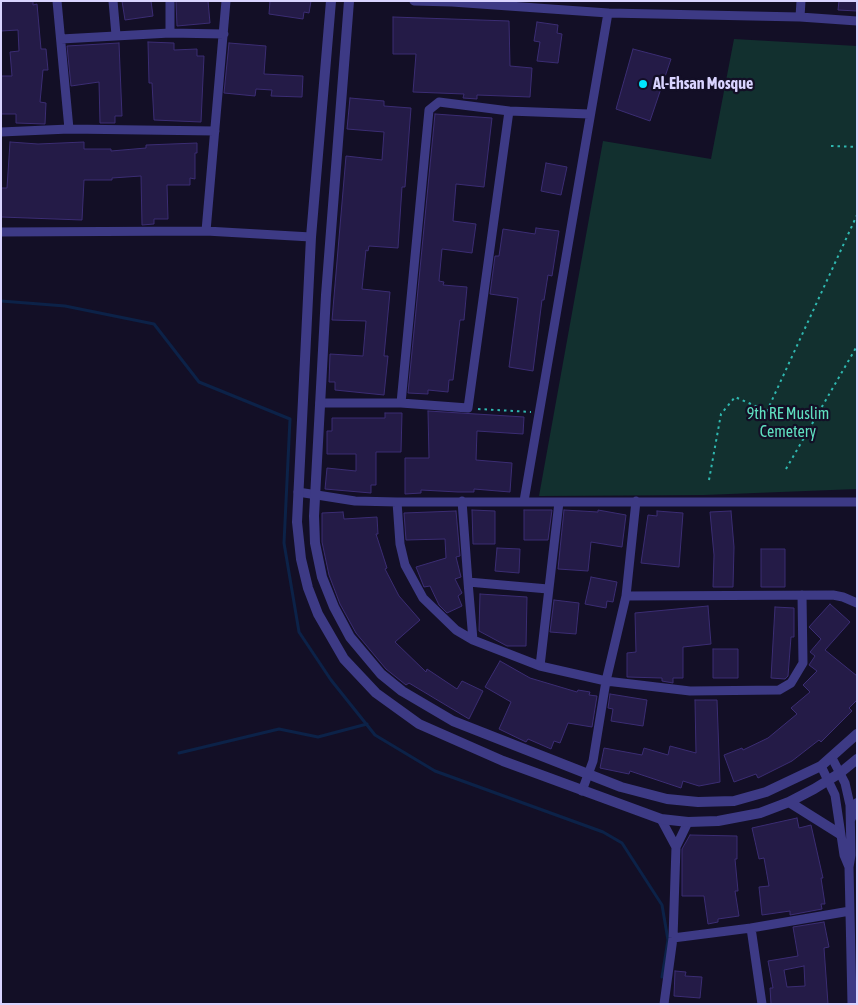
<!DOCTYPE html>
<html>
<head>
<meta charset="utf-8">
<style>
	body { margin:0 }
	#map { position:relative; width:858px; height:1005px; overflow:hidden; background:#130f26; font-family:"Asap Condensed",sans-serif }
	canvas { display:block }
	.frame { position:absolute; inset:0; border:2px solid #d9d4ff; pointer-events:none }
</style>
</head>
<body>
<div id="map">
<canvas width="858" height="1005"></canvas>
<div class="frame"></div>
</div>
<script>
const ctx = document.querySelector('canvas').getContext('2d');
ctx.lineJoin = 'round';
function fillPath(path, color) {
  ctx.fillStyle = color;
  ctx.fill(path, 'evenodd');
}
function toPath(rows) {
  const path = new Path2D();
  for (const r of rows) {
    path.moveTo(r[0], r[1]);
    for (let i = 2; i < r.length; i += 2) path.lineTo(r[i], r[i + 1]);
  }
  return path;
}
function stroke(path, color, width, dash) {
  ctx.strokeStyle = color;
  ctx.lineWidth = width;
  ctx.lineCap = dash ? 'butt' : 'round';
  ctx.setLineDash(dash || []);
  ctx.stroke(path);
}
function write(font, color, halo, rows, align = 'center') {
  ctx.font = font + ' "Asap Condensed",sans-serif';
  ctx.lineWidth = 4.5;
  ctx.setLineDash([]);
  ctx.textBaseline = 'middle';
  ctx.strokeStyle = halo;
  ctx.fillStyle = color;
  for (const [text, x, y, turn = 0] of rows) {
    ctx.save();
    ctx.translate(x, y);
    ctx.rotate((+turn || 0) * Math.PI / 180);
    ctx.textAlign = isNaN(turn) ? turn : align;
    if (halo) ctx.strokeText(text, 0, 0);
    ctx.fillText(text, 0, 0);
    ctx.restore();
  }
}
fillPath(toPath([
	[734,39,857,46,857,489,704,495,539,496,603,141,711,159]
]), '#12302f');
stroke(toPath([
	[1,301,65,306,154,324,199,382,290,419,284,543,299,632,331,680,375,735,435,771,603,832,622,843,662,905,668,940,662,977],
	[179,753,279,729,318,737,367,724]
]), '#0c2248', 3);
const building = toPath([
	[1,1,33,1,33,5,37,4,41,49,46,49,48,70,43,70,40,102,46,103,45,124,16,123,16,114,1,114,1,76,12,76,10,52,19,51,18,30,1,31,1,1],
	[122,1,151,1,153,16,125,20,122,1],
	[176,1,208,1,210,23,177,26,176,1],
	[270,1,311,1,309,13,304,12,303,19,269,14,270,1],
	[839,1,857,1,857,11,838,10,839,1],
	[393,17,509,21,510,66,532,68,530,97,477,95,477,99,463,98,464,94,413,92,416,54,393,54,393,17],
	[537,22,558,25,557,33,562,34,558,63,537,61,540,42,534,41,537,22],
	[148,42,174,43,174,50,197,49,197,56,204,56,201,122,154,120,152,83,149,83,148,42],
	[119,43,122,116,115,116,115,123,100,123,99,82,71,86,67,46,119,43],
	[229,43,266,46,264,74,303,76,302,97,271,96,272,90,256,89,255,96,224,93,229,43],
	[633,49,671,59,650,121,616,109,633,49],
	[350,98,384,101,384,106,411,108,405,187,402,187,398,248,369,246,368,251,366,250,362,289,390,292,384,356,388,356,384,395,335,390,335,382,329,382,330,354,363,356,366,321,332,320,346,156,382,160,384,132,347,129,350,98],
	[435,114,492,118,484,187,456,184,453,221,476,224,472,253,442,249,439,281,444,282,443,285,467,287,464,320,460,320,453,380,449,380,448,392,428,390,428,394,408,393,435,114],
	[10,142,38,144,84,142,84,149,111,149,111,151,146,148,146,145,197,143,197,153,195,153,195,179,190,178,190,185,167,185,168,219,154,219,154,224,142,225,141,176,112,178,112,180,84,180,82,220,1,217,1,188,7,188,10,142],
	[546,163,567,167,561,195,541,191,546,163],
	[536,228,559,231,552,276,548,275,544,300,542,300,533,371,509,367,518,298,490,294,495,256,499,256,503,229,535,234,536,228],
	[428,411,524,417,523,434,477,431,476,460,512,463,510,492,474,489,474,492,458,492,421,490,421,493,405,494,405,458,429,458,428,411],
	[385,413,402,413,401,452,376,452,376,485,371,485,371,493,325,489,327,468,356,471,356,454,327,454,327,431,332,431,332,418,385,418,385,413],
	[472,510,495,511,495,544,473,544,472,510],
	[524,510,552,510,548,540,524,540,524,510],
	[564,510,598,512,598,510,626,515,622,547,591,542,588,571,558,569,564,510],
	[456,511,460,556,456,557,461,577,455,579,462,593,458,596,462,606,447,613,439,605,430,586,424,587,416,567,446,558,445,539,406,540,404,513,456,511],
	[657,511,683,513,679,567,641,563,648,515,657,516,657,511],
	[731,511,734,547,733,587,713,587,714,555,710,512,731,511],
	[343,512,344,519,377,517,378,534,376,534,387,568,385,569,399,596,420,620,395,642,426,672,427,669,457,689,462,681,483,691,469,719,409,683,406,685,386,669,356,633,340,604,329,575,322,542,322,513,343,512],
	[497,548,520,549,519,573,495,571,497,548],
	[761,549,785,549,785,587,761,587,761,549],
	[591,577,617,582,613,602,607,601,606,608,585,604,591,577],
	[480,594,527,597,526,646,507,646,479,631,480,594],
	[554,600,579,603,576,634,550,632,554,600],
	[830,604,850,622,825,650,857,676,857,700,849,708,852,711,821,742,819,740,792,761,758,778,756,774,734,782,724,755,742,748,743,750,768,738,797,714,791,708,810,692,803,685,817,671,809,665,815,656,810,652,821,639,809,627,830,604],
	[708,606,711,644,683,647,683,678,673,678,673,683,662,681,662,678,627,677,627,653,636,652,635,613,708,606],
	[775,607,794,608,794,637,791,637,788,676,785,679,771,678,775,607],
	[713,649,738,649,738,678,713,678,713,649],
	[500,661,530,678,577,692,578,690,590,692,589,695,597,696,592,727,568,723,560,743,554,741,551,749,528,739,526,742,499,729,511,702,485,687,500,661],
	[610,694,647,700,643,726,611,721,613,709,608,708,610,694],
	[695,700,717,700,720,782,699,786,683,781,681,788,630,771,629,774,600,768,604,748,642,755,644,748,668,755,670,746,696,753,695,700],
	[797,818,799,828,811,825,823,878,821,878,825,904,821,904,822,909,790,915,790,911,762,915,759,887,769,886,764,858,759,859,752,828,797,818],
	[690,835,737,836,737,859,735,859,738,891,735,891,739,916,718,919,718,922,708,924,704,896,682,896,682,849,690,835],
	[824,922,829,947,824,948,828,1004,771,1004,770,988,773,988,768,961,798,956,793,927,824,922],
	[804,966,805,986,787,987,784,970,804,966],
	[675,971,686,972,685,976,702,977,700,998,674,996,675,971]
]);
fillPath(building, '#241b47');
stroke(building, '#3b2d73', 1);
stroke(toPath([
	[831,146,857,147],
	[478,409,531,412],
	[786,469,857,346],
	[709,480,721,414,735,397,767,411,857,215]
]), '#2fb8b0', 2, [2.5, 4]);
stroke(toPath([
	[57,1,69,129],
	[113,1,116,35],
	[414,1,452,2,608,13,800,17,857,21],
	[800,17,801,1],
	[170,33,170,1],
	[61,39,170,33,224,34],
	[1,132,69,129,215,131],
	[206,231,226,1],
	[1,232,206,231,311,237],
	[320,403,401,403,468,408,509,111],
	[401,403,429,110,439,102,509,111,589,114],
	[298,492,355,501,397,502,857,502],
	[462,501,468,582],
	[524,501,608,13],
	[397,502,400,544,405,565,423,598,456,630,473,640,540,666,606,681,690,691,779,690,791,683,803,663,802,595],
	[626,596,833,595,843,597,857,603],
	[473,640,468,582,548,589],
	[540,666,559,502],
	[832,758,845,783,850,805,851,855,849,867,852,1004],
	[821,766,835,795,844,855,849,867],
	[582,791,593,761,606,681,626,596,636,501],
	[661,819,676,847],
	[673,938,751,928],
	[664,1004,673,938,676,847,688,822],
	[762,1004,751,928,850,911]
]), '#3d3a85', 9);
stroke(toPath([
	[331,1,311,237,297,522,301,559,308,588,318,614,344,659,376,693,419,724,503,761,661,819,688,822,718,821,760,813,789,802,814,789,840,773,857,759],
	[349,1,326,295,314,516,315,543,322,577,334,607,350,637,381,674,402,691,453,721,621,787,667,799,698,802,734,801,766,792,821,766,857,734],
	[789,802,840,834],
	[851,818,857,803]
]), '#3d3a85', 10);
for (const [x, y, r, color] of [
	[643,84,5,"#00e5ff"]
]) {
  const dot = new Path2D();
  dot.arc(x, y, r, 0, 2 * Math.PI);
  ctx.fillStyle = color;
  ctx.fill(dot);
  stroke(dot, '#130f26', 2);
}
write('bold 16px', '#d9d4ff', '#130f26', [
	["Al-Ehsan Mosque",653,84]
], 'left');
write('16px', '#5fe0c0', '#130f26', [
	["9th RE Muslim",788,414],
	["Cemetery",788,432]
]);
</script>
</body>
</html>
